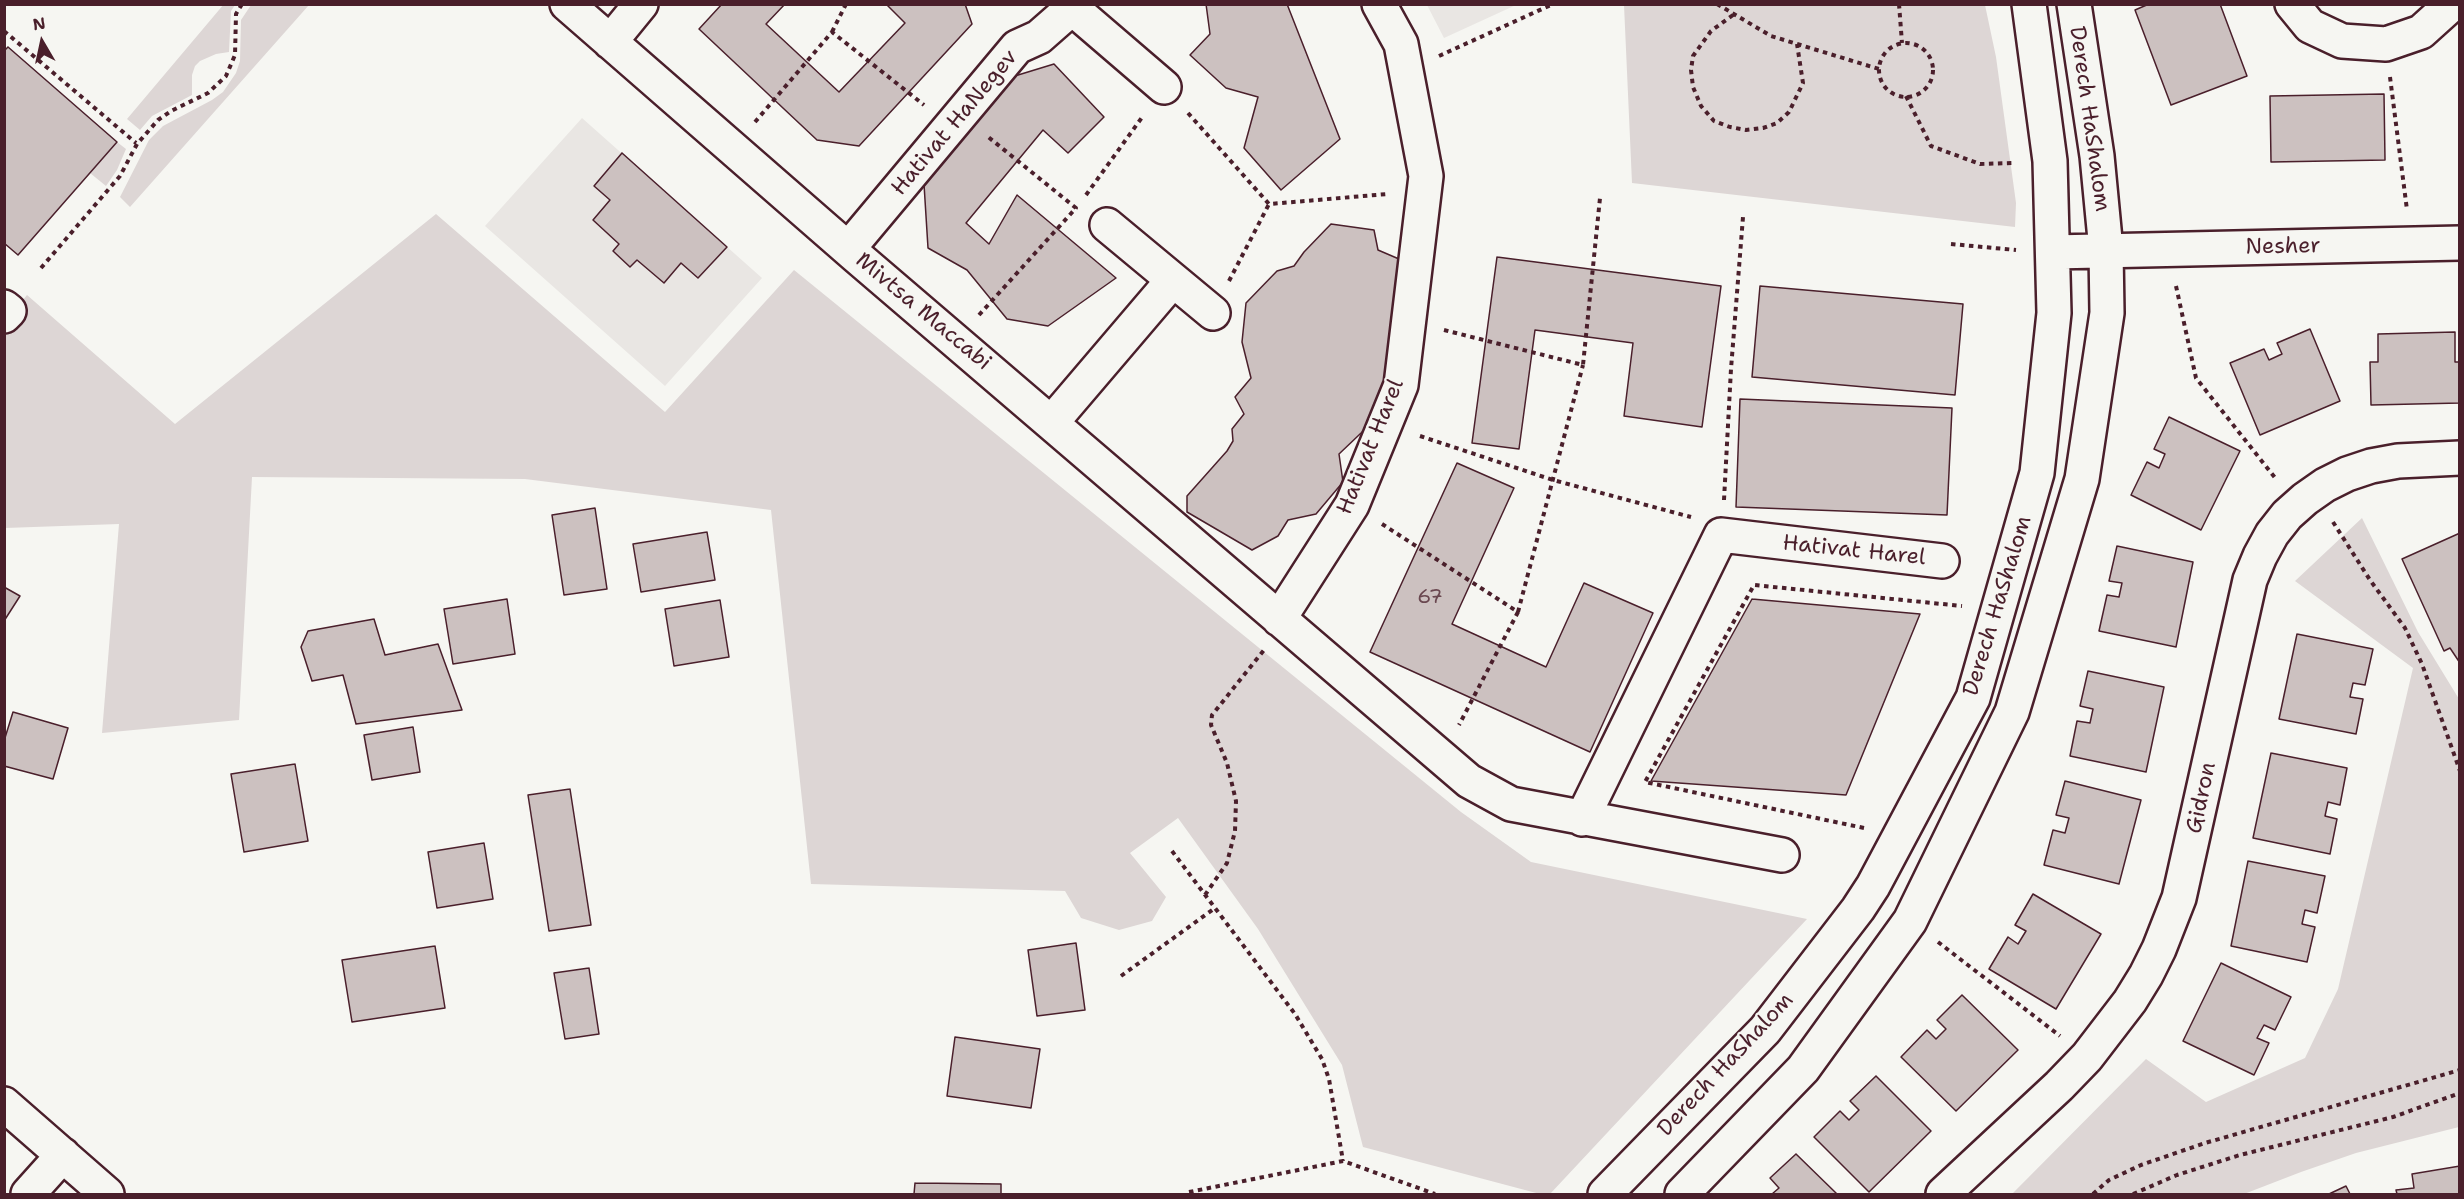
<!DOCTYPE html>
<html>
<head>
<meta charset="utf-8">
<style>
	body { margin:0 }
	#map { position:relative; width:2464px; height:1199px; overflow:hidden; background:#f6f6f2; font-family:"Shantell Sans",sans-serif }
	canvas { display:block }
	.frame { position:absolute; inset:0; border:6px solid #4a1f2b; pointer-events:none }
	.north { position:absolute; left:12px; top:12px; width:60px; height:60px; -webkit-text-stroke:4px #f6f6f2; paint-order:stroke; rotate:351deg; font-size:16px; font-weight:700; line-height:24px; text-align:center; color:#4a1f2b }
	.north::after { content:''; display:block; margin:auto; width:21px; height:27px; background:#4a1f2b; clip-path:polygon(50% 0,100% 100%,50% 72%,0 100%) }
</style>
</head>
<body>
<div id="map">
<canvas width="2464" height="1199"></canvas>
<div class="frame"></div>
<div class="north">N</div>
</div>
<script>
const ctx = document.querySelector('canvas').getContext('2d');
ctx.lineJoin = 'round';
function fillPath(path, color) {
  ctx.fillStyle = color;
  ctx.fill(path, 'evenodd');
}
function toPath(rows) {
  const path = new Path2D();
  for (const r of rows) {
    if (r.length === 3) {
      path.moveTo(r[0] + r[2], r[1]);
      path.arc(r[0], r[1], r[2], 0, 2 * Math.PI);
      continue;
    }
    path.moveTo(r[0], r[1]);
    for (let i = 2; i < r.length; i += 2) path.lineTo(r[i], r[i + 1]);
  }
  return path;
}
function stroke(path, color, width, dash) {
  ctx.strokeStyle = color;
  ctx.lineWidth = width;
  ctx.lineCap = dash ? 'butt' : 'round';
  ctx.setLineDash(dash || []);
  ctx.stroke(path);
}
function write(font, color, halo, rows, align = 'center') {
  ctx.font = font + ' "Shantell Sans",sans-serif';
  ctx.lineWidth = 4.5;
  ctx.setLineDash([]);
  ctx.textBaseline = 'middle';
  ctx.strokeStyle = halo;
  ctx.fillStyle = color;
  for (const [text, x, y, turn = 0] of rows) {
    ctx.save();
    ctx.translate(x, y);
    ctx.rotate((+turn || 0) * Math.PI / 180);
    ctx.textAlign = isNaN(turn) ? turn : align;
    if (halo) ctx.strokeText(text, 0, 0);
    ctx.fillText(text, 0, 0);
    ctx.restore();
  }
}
fillPath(toPath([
	[1427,5,1516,5,1444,38],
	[582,118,762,278,665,386,485,226]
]), '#e9e6e3');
fillPath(toPath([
	[224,4,235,5,231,11,229,52,216,54,200,61,195,66,192,75,192,95,152,116,140,130,127,119],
	[251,5,309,5,130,207,120,197,149,140,163,126,212,100,223,92,236,73,240,61,241,20],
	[1624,5,1985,5,1996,57,2016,203,2015,227,1632,183],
	[117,142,126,149,117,170,106,186,90,173],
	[436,214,665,412,794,270,1461,812,1531,862,1807,919,1550,1194,1540,1194,1363,1147,1342,1065,1258,929,1178,818,1130,853,1166,897,1152,921,1119,930,1081,918,1065,891,811,884,771,510,525,479,252,477,239,720,102,733,119,524,5,528,4,324,27,295,175,424],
	[2362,518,2418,632,2459,699,2459,1127,2356,1153,2301,1172,2244,1194,2012,1194,2146,1059,2206,1102,2305,1058,2338,989,2413,668,2295,581]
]), '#ddd6d5');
const building = toPath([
	[722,4,785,4,766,24,839,92,905,23,886,4,965,4,972,24,859,146,817,140,699,29,722,4],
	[1206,4,1287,4,1340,139,1281,190,1244,148,1258,97,1226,88,1190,55,1210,34,1206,4],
	[2149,4,2220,4,2247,76,2171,105,2135,10,2149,4],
	[8,47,117,142,18,255,4,243,4,51,8,47],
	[1054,64,1104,117,1068,153,1043,130,966,223,989,244,1017,195,1116,278,1048,326,1007,319,967,270,928,248,924,184,1005,79,1054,64],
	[2384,94,2385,160,2271,162,2270,96,2384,94],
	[622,153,727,247,698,278,681,263,664,283,637,260,630,267,613,251,619,244,593,220,610,200,594,186,622,153],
	[1331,224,1374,230,1378,250,1399,259,1402,281,1380,415,1339,454,1343,482,1316,514,1288,520,1278,536,1252,550,1187,512,1187,496,1227,451,1233,441,1232,429,1244,414,1235,397,1251,378,1242,342,1246,303,1277,271,1294,266,1304,252,1331,224],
	[1497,257,1721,286,1702,427,1624,416,1633,343,1535,330,1519,449,1472,443,1497,257],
	[1760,286,1963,304,1955,395,1752,377,1760,286],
	[2310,329,2340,401,2260,435,2230,363,2264,349,2269,360,2282,354,2277,343,2310,329],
	[2455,332,2455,362,2460,362,2460,403,2371,405,2370,362,2378,362,2378,334,2455,332],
	[1740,399,1952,408,1947,515,1736,507,1740,399],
	[2169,417,2240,451,2201,530,2131,495,2147,462,2159,468,2165,454,2154,449,2169,417],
	[1457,463,1514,488,1452,624,1546,667,1584,583,1653,613,1590,752,1370,652,1457,463],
	[595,508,607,589,564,595,552,515,595,508],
	[707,532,715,580,641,592,633,544,707,532],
	[2460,533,2460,663,2450,648,2444,651,2402,559,2460,533],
	[2117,546,2193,562,2176,647,2099,631,2107,595,2119,597,2122,583,2109,581,2117,546],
	[4,587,20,596,4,621,4,587],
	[507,599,515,654,453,664,444,609,507,599],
	[1752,599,1920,614,1846,795,1651,781,1752,599],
	[720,600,729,657,674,666,665,609,720,600],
	[374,619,385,655,438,644,462,710,356,724,343,675,312,681,301,647,308,631,374,619],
	[2297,634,2373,649,2365,685,2353,683,2350,697,2363,699,2356,734,2279,719,2297,634],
	[2088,671,2164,687,2146,772,2070,756,2077,721,2090,723,2093,709,2080,706,2088,671],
	[13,712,68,728,53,779,4,766,4,741,13,712],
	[413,727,420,772,372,780,364,735,413,727],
	[2271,753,2347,768,2340,805,2328,802,2325,816,2337,819,2330,854,2253,838,2271,753],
	[295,764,308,841,244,852,231,774,295,764],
	[2065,781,2141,800,2119,884,2044,865,2053,830,2065,833,2069,818,2056,815,2065,781],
	[570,789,591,925,549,931,528,795,570,789],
	[484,843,493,899,437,908,428,852,484,843],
	[2248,861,2325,876,2317,913,2305,910,2302,924,2315,927,2307,962,2231,946,2248,861],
	[2033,894,2101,934,2056,1009,1989,969,2008,937,2018,944,2026,931,2015,925,2033,894],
	[1076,943,1085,1010,1037,1016,1028,950,1076,943],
	[435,946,445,1008,352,1022,342,960,435,946],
	[2221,963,2291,997,2275,1030,2264,1025,2257,1038,2269,1043,2254,1075,2183,1041,2221,963],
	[589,968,599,1034,565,1039,554,973,589,968],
	[1962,995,2018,1050,1956,1111,1901,1057,1927,1030,1936,1039,1946,1029,1937,1020,1962,995],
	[955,1037,1040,1049,1031,1108,947,1096,955,1037],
	[1876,1076,1931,1131,1869,1192,1814,1137,1840,1111,1849,1120,1859,1110,1850,1101,1876,1076],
	[1796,1154,1837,1194,1772,1194,1779,1188,1770,1178,1796,1154],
	[2460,1166,2460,1194,2397,1194,2396,1190,2414,1188,2412,1174,2460,1166],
	[915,1183,1001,1184,1001,1194,914,1194,915,1183],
	[2346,1186,2350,1194,2329,1194,2346,1186]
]);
fillPath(building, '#ccc1c0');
stroke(building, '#4a1f2b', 1.5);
const minor = toPath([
	[567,4,856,256,1469,781,1511,804,1782,855],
	[2292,4,2310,26,2342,41,2386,44,2421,32,2452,4],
	[1072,8,1164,87],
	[610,42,641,4],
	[1107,225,1213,313],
	[848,249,1017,47,1039,37,1072,8,1072,4],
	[2053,252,2460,243],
	[4,307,9,311,4,316],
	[1052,422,1173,280],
	[1279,619,1352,505,1401,385,1426,176,1401,44,1379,4],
	[1582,819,1721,535,1942,561],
	[4,1104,107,1194],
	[28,1194,63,1155],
	[1605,1194,1765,1030,1858,909,1873,886,1973,698,2037,473,2054,313,2050,161,2029,4],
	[1682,1194,1803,1069,1910,921,2012,712,2082,479,2107,313,2106,250,2097,156,2074,4],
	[1943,1194,2059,1086,2087,1057,2130,1001,2146,975,2159,949,2179,898,2250,580,2260,556,2272,534,2287,515,2305,499,2325,485,2347,474,2371,466,2398,461,2460,458]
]);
stroke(minor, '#4a1f2b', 38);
stroke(toPath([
	[1717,4,1771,36,1879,69],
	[1899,4,1902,43],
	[1733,15,1711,31,1693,56,1691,70,1693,87,1701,106,1714,121,1730,127,1746,130,1763,128,1777,123,1789,112,1803,83,1797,44],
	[4,31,136,143],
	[832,32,846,4],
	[1906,70,27],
	[1439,56,1553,4],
	[2390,77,2407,210],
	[1906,96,1931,146,1980,164,2015,163],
	[1188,113,1269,204,1388,194],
	[755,122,832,32,924,105],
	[1086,195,1143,116],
	[1951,244,2016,250],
	[41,268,120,176,137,144,158,120,171,111,208,93,226,76,235,55,236,14,242,4],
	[1229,281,1269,204],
	[2176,286,2196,378,2276,479],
	[979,315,1076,208,987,136],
	[1444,330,1583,365,1600,198],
	[1420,436,1553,480,1691,517],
	[1724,500,1731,369,1743,217],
	[2333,522,2370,580,2405,628,2422,664,2460,771],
	[1382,524,1518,612,1459,725],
	[1518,612,1583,365],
	[1864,828,1645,782,1754,585,1962,606],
	[1172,851,1295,1014,1322,1059,1329,1079,1343,1161],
	[1205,895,1227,863,1235,831,1236,801,1227,763,1211,725,1212,715,1264,650],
	[1938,942,2060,1036],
	[1121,976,1215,908],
	[1189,1192,1343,1161,1435,1194],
	[2093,1194,2109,1180,2141,1165,2205,1143,2460,1070],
	[2133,1194,2177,1175,2240,1155,2393,1117,2460,1093]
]), '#4a1f2b', 4, [4.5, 4.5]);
stroke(minor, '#f6f6f2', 33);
write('20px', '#6a4850', null, [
	["67",1430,598]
]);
write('22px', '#4a1f2b', '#f6f6f2', [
	["Derech HaShalom",2089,119,82],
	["Hativat HaNegev",955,123,-50],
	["Nesher",2283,247,-1],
	["Mivtsa Maccabi",923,312,40],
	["Hativat Harel",1371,447,-68],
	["Hativat Harel",1854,551,6],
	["Derech HaShalom",1998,606,-73],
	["Gidron",2202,798,-78],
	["Derech HaShalom",1726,1065,-47]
]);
</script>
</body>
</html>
